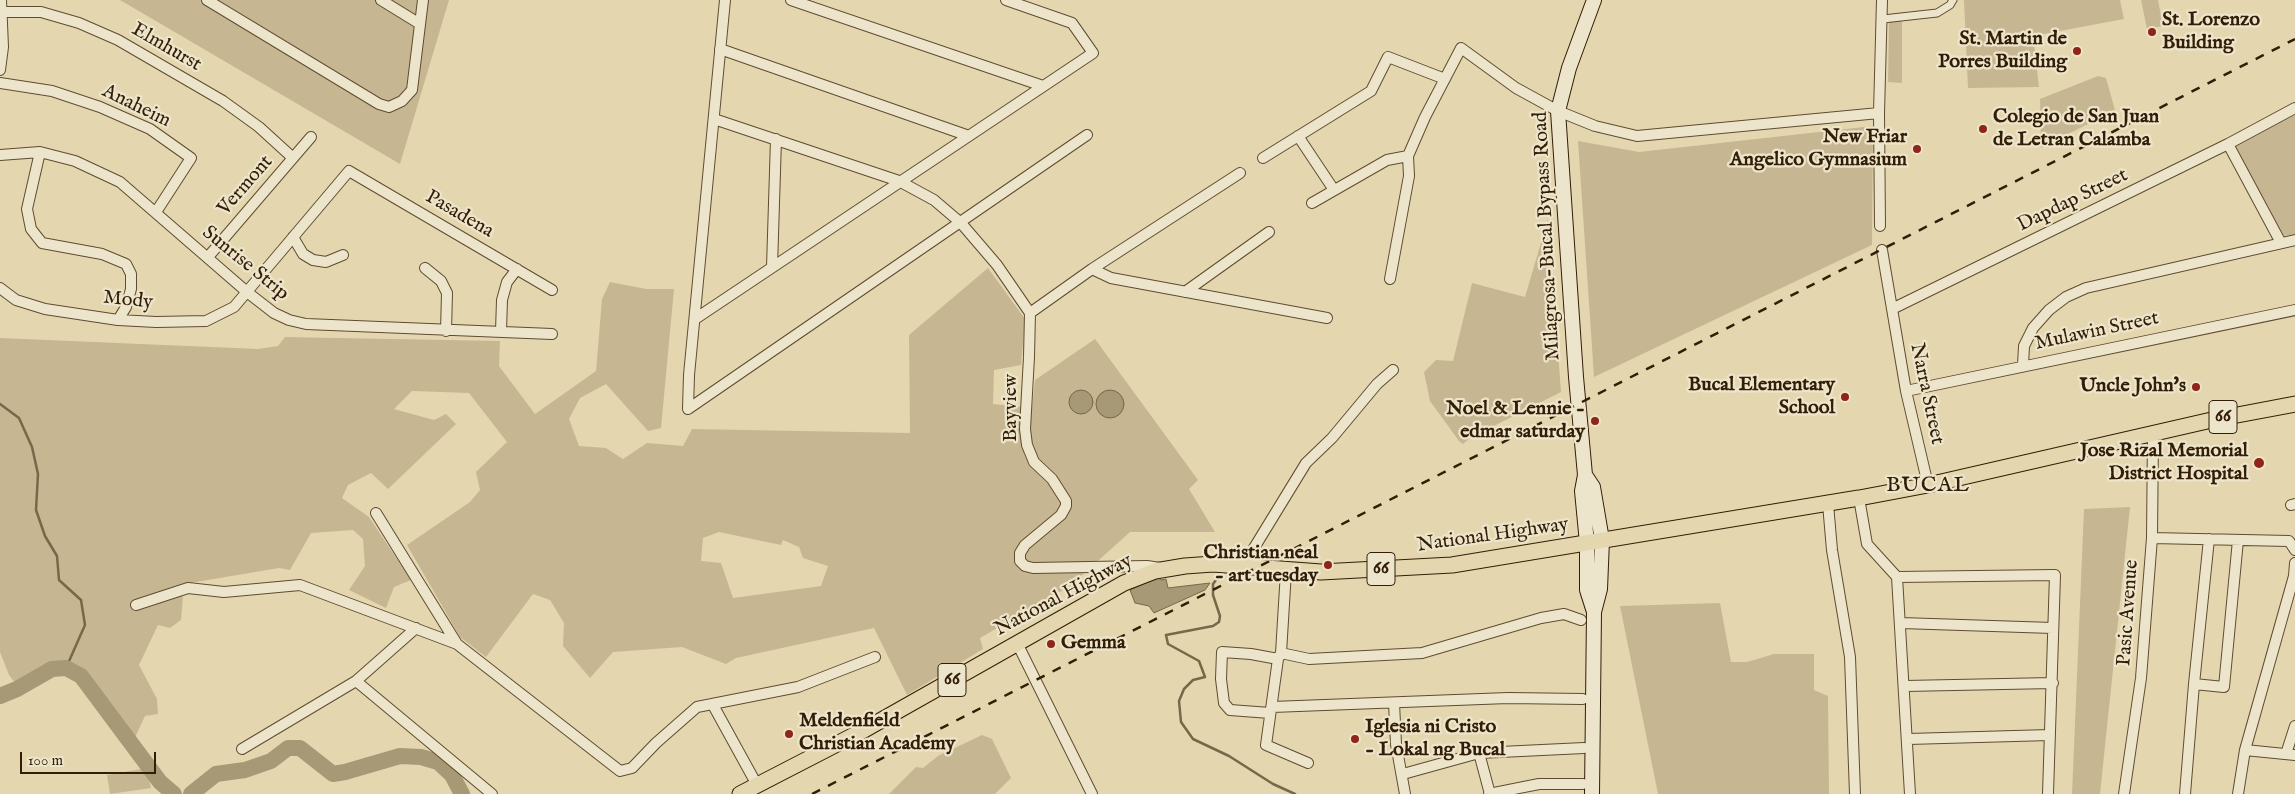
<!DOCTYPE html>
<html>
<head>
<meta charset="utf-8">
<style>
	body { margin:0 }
	#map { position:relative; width:2295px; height:794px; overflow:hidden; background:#e4d7af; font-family:"IM FELL English",serif }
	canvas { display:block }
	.scale { position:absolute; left:20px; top:752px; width:136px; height:22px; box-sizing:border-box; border:2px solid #321d06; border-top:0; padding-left:6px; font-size:15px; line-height:18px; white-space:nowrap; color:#321d06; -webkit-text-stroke:4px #ede5cb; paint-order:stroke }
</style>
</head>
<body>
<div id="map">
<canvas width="2295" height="794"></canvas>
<div class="scale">100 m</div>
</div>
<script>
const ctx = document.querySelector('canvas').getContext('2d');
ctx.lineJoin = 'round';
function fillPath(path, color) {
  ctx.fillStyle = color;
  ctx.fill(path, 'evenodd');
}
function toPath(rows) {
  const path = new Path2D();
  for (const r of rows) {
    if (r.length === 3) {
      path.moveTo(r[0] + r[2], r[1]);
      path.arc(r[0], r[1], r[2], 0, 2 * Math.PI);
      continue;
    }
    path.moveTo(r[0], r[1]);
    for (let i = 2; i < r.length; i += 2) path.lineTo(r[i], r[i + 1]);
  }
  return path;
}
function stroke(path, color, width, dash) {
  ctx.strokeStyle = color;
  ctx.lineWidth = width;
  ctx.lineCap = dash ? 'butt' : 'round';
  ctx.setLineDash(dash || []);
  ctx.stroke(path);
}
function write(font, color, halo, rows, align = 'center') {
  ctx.font = font + ' "IM FELL English",serif';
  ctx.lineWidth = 4.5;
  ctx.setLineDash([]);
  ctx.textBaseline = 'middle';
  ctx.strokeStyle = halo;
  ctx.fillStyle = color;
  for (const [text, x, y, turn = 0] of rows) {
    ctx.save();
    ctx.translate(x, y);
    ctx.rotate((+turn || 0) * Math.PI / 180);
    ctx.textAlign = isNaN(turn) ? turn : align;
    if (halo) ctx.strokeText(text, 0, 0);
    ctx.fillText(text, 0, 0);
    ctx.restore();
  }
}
fillPath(toPath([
	[120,0,449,0,400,164],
	[1964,0,2120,0,2124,19,2033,36,2039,87,1968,88],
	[2141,0,2158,0,2163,26,2147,29],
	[1889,19,1902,19,1902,83,1888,82],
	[2098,76,2106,78,2115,110,2041,148,2040,99],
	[2295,115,2295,234,2284,236,2234,145],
	[1873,126,1872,245,1594,377,1578,141,1639,152],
	[1548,219,1561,392,1470,438,1463,444,1459,441,1430,401,1424,372,1436,360,1453,361,1472,283,1525,297],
	[988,268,1025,319,1021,365,994,370,993,404,1032,408,1035,380,1095,339,1198,480,1189,489,1215,532,1130,532,1070,586,980,638,983,649,907,695,874,628,736,658,726,664,682,647,613,652,590,678,563,646,564,623,550,600,533,594,486,657,460,637,407,545,470,502,480,490,476,472,507,442,469,393,412,391,394,409,434,420,446,414,456,424,388,489,371,473,348,485,342,498,369,517,411,580,394,587,386,608,349,590,365,566,363,539,353,530,311,533,290,570,279,568,184,584,181,620,170,628,158,625,139,665,157,699,158,714,145,716,132,744,81,676,66,668,51,668,15,683,9,675,0,652,0,338,258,349,278,346,285,337,500,341,499,366,535,414,596,371,602,299,610,282,646,289,674,289,661,428,648,431,606,384,580,398,569,419,579,446,606,448,623,459,647,443,683,446,692,429,910,433,909,335],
	[719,532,781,545,783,540,799,547,803,558,828,566,821,586,733,598,721,563,701,561,703,538],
	[2130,507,2100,794,2072,794,2084,509],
	[1720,603,1731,662,1747,662,1774,654,1814,654,1814,690,1828,696,1829,794,1658,794,1620,606],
	[982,735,992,739,1011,778,995,794,889,794,916,767,923,768,938,756],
	[147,768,151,788,110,794,107,775]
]), '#c6b792');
const water = toPath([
	[1110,404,14],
	[1081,402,12],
	[1159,577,1161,580,1166,579,1168,588,1210,583,1205,590,1154,613,1149,606,1135,603,1130,590,1159,577]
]);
fillPath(water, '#a79876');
stroke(water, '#786749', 1);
stroke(toPath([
	[0,404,19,418,32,447,38,474,36,510,45,536,57,556,59,580,81,600,85,625,66,668],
	[1219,576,1213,584,1213,595,1220,616,1219,622,1213,626,1166,635,1168,644,1199,661,1205,677,1193,680,1184,689,1179,701,1181,722,1193,739,1229,756,1273,784,1295,794]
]), '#786749', 2.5);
stroke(toPath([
	[0,696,17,689,52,669,66,668,81,676,160,782,174,794],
	[191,794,216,774,245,770,271,761,288,748,300,748,333,774,345,772,400,756,421,757,438,762,452,775,462,794]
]), '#a79876', 16);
const pedestrian = toPath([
	[1883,19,1937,13,1950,5,1953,0]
]);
const minor = toPath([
	[207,0,379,104,389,107,402,101,412,90,423,0],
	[381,0,420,24],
	[791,0,1043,86],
	[2,12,41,12,79,23,118,40,223,101,259,127,293,158],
	[720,49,969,136],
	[0,70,3,47,1,0],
	[0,83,52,91,100,107,150,129,191,158,156,212],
	[714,119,899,181,934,200,961,223,997,265,1030,313],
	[1298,136,1334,190],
	[2228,144,2281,243],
	[40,152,27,209,31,229,42,243,102,254,126,264,131,274,131,289,126,307,118,320],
	[0,155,40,152,75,161,120,182,247,292,274,313,289,320,306,324,552,334],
	[1263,158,1371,91,1388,57,1445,79],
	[1312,203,1387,160,1408,156,1425,117,1461,48,1516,88,1558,111,1595,126,1637,136,1879,113],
	[1880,226,1879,113,1882,0],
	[293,237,303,254,313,260,326,262,343,255],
	[1882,250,1906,391,1928,485],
	[208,257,311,137],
	[772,267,776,139],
	[425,268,441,281,447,293,446,331],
	[1092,269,1111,278,1327,318],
	[1390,279,1409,176,1408,156],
	[0,288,16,300,45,309,118,320,156,322,206,321,234,307,349,171,552,290],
	[1185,292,1269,232],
	[1892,309,2228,144,2295,108],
	[1030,313,1029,357,1025,429,1027,445,1034,462,1052,479,1066,501,1066,506,1061,515,1025,545,1020,553,1020,561,1025,566,1033,568,1147,566,1160,568],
	[1030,313,1092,269,1240,173],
	[695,319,1093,53,1072,23,1006,0],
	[501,331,502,300,507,282,517,269],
	[2023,365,2024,346,2033,328,2049,310,2066,297,2086,288,2295,240],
	[1906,391,2295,310],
	[688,409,1087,135],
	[688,409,689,375,725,0],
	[1859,498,1867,544,1897,577,1910,794],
	[1828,504,1832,550,1850,657,1855,794],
	[2291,505,2295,504],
	[376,513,457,644],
	[2152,538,2289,541,2295,550],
	[1251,568,1254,548,1306,463,1332,438,1377,384,1393,370],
	[1286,571,1281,653,1278,659,1266,745,1308,763],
	[1897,577,2055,575,2048,794],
	[136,605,188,588,224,592,300,585,457,644,620,771,632,768,656,743,697,707,798,687,875,657],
	[1901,623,2053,628],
	[1017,643,1092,794],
	[1281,653,1309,659,1422,653,1541,618,1564,614,1581,620],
	[356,681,492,794],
	[2194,684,2224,687,2238,540],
	[1905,686,2053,683],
	[1394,703,1396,744,1405,794],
	[713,705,757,785],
	[1272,707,1508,698,1583,699],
	[1270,713,1230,710,1224,703,1221,679,1222,652,1251,654,1278,659],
	[1908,739,2050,735],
	[242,749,356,681,416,628],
	[2245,750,2295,755],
	[1479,753,1490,794],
	[2286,754,2295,726],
	[1403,774,1479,753,1584,748],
	[1489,794,1539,784,1583,784],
	[2124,794,2141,678,2152,538,2153,434],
	[2185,794,2194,684,2209,539],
	[2238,794,2245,750,2294,576,2295,563]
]);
const secondary = toPath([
	[1585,475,1593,487,1602,540,1600,589,1594,612,1592,794],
	[1594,612,1587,590,1587,543,1582,491,1585,475,1576,377,1558,111,1569,68,1594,0]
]);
const primary = toPath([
	[740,794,864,730,1124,583,1155,571,1185,566,1213,564,1321,572,1452,565,1859,498,1928,485,2216,419,2295,404]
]);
stroke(pedestrian, '#5e4c30', 9);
stroke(minor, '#5e4c30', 12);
stroke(secondary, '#321d06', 16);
stroke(primary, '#321d06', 17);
stroke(pedestrian, '#ede5cb', 7);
stroke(minor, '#ede5cb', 10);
stroke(secondary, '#ede5cb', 14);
stroke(primary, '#e4d7af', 15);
stroke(toPath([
	[812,794,2295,39]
]), '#321d06', 2.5, [9, 9]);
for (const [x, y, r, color] of [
	[2152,32,5,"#8f2418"],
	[2077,51,5,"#8f2418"],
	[1983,129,5,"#8f2418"],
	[1917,149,5,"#8f2418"],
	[2196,387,5,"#8f2418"],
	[1845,397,5,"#8f2418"],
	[1595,421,5,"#8f2418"],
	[2259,463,6,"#8f2418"],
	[1328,565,5,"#8f2418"],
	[1051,644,5,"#8f2418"],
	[789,734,5,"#8f2418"],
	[1355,739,5,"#8f2418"]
]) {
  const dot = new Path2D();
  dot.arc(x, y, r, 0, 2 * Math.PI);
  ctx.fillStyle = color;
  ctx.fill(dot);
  stroke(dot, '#ede5cb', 2);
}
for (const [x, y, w] of [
	[2223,417,28],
	[1381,569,28],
	[952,680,28]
]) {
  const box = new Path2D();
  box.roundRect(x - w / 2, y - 16.5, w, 33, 4);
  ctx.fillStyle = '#ede5cb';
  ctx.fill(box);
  stroke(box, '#321d06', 1);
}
write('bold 19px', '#321d06', null, [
	["66",2223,417],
	["66",1381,569],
	["66",952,680]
]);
write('bold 20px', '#321d06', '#ede5cb', [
	["St. Lorenzo",2162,21,"left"],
	["Building",2162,44,"left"],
	["St. Martin de",2067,40],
	["Porres Building",2067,63],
	["Colegio de San Juan",1993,118,"left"],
	["de Letran Calamba",1993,141,"left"],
	["New Friar",1907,138],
	["Angelico Gymnasium",1907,161],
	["Bucal Elementary",1835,386],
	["School",1835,409],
	["Uncle John's",2186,387],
	["Noel & Lennie -",1585,410],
	["edmar saturday",1585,433],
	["Jose Rizal Memorial",2248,452],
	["District Hospital",2248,475],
	["Christian neal",1318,554],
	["- art tuesday",1318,577],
	["Gemma",1061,644,"left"],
	["Meldenfield",799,722,"left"],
	["Christian Academy",799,745,"left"],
	["Iglesia ni Cristo",1365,728,"left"],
	["- Lokal ng Bucal",1365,751,"left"]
], 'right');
write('20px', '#321d06', '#ede5cb', [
	["Elmhurst",166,48,30],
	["Anaheim",136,107,26],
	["Vermont",246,186,-49],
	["Dapdap Street",2073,201,-26],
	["Pasadena",459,215,30],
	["Milagrosa-Bucal Bypass Road",1548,236,-93],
	["Sunrise Strip",245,264,39],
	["Mody",128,301,6],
	["Mulawin Street",2097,332,-12],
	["Narra Street",1926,394,78],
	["Bayview",1012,408,-90],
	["National Highway",1493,536,-8],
	["National Highway",1064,596,-28],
	["Pasic Avenue",2129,613,-86]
]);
ctx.letterSpacing = '1px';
write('22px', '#321d06', '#ede5cb', [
	["BUCAL",1928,486]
]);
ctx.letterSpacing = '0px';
</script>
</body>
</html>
